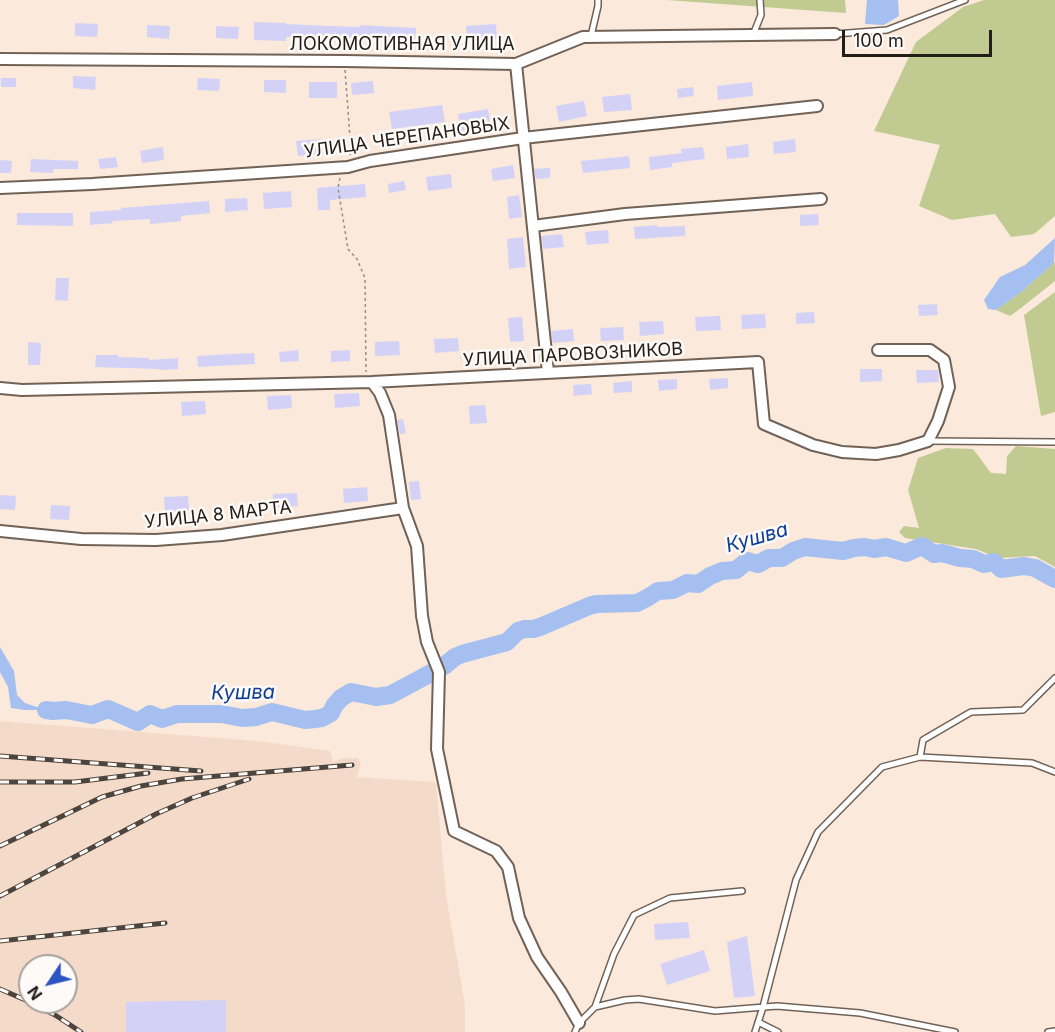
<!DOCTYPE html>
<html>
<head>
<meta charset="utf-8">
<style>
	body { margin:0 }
	#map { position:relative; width:1055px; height:1032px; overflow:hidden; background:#fbe9dc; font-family:Inter,sans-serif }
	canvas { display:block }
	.north { position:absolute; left:18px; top:954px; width:60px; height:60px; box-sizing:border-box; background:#fdfaf7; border:2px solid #a6a29e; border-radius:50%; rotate:235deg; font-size:16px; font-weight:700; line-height:24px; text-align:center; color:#231d18 }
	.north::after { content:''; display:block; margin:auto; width:21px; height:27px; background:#2954c2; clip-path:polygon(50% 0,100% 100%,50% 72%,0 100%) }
	.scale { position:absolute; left:842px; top:30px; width:150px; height:27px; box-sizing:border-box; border:3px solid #231d18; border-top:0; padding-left:8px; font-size:18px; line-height:21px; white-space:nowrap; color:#231d18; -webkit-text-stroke:4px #fdfaf7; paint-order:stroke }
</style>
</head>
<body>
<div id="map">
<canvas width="1055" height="1032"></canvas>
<div class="north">N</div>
<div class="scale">100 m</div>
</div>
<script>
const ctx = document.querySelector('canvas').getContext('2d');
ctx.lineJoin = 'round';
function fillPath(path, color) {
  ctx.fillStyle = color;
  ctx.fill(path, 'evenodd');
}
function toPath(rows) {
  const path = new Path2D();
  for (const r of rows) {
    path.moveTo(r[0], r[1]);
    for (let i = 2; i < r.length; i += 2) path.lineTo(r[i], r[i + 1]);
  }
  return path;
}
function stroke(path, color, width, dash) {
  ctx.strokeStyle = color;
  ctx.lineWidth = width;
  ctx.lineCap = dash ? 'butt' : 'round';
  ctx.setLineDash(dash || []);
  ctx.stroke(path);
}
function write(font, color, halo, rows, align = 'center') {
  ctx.font = font + ' Inter,sans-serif';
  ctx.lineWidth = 5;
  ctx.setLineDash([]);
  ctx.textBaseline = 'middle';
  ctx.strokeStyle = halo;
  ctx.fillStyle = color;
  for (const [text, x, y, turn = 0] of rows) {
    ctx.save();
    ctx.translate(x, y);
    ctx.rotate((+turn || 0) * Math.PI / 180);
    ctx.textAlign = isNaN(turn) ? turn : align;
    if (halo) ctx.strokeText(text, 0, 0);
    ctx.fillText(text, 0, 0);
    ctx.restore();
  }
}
fillPath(toPath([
	[0,721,258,741,330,751,333,762,342,758,358,758,361,763,357,777,436,782,446,895,465,1005,465,1032,0,1032],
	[30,966,66,966,66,1002,30,1002]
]), '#f4dbc9');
fillPath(toPath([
	[667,0,845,0,846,13],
	[984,0,1055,0,1055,216,1034,234,1011,237,995,214,952,220,919,206,940,145,874,131,916,42,963,7],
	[1055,262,1055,281,1021,308,1010,316,996,310,1020,293],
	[1055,292,1055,412,1041,416,1024,315],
	[1016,446,1055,449,1055,567,1035,556,998,558,976,549,905,538,899,532,904,526,919,528,908,490,918,458,946,448,973,449,991,473,1006,474,1007,456]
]), '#c1ca91');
fillPath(toPath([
	[867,0,898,0,899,16,884,25,865,24],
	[1055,238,1054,263,1020,293,996,310,988,309,984,300,1000,277,1025,265],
	[0,647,14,671,17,695,25,703,46,710,25,710,11,708,8,687,0,672]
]), '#a5c0f0');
stroke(toPath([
	[444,666,455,657,462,654,507,642,518,631,525,629,533,629,540,627,589,606,596,604,637,603,647,598,658,591,673,590,687,583,698,584,710,576,722,571,736,570,747,561,758,564,769,558,782,558,793,551,805,547,843,551,854,548,865,547,874,549,886,547,906,553,922,546,934,554,942,553,960,558,973,559,984,564,994,562,1001,569,1024,566,1035,568,1055,579],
	[46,710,53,711,66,710,92,715,108,709,138,722,150,714,162,719,177,714,222,714,242,718,256,717,272,712,305,720,315,719,322,718,331,713,334,706,341,698,351,692,376,697,390,695,433,672]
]), '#a5c0f0', 18);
fillPath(toPath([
	[254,22,286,23,286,24,328,26,360,27,360,25,416,28,415,41,350,37,350,39,286,37,286,41,254,40],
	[75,23,98,24,97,37,75,36],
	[496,24,497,39,467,40,466,26],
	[147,25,170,26,169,39,147,37],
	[216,26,239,27,238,39,216,38],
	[73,76,96,77,95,90,73,88],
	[1,78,16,78,16,87,1,87],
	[198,78,220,79,219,91,197,90],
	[264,80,286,80,286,93,264,92],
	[373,81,374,93,352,95,351,83],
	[309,82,337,82,337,98,309,98],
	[752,82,753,96,718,100,717,86],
	[693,87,694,96,678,98,677,89],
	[630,94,632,110,604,112,602,97],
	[584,101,587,116,559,122,556,106],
	[442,105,445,122,392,129,389,112],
	[488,109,491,126,461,131,458,114],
	[323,139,324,154,298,156,296,141],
	[795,139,796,152,774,154,773,142],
	[748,144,749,157,727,159,726,147],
	[163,147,164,160,142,163,140,151],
	[703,147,705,159,672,163,672,167,650,170,649,157,682,153,681,149],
	[629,156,630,168,583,173,581,161],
	[116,157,118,167,100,169,98,159],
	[31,159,78,161,78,169,53,169,53,173,30,172],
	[0,160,12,161,11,173,0,173],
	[513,165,515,178,493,181,491,169],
	[550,168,550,178,536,179,534,169],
	[451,174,452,188,428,191,426,177],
	[404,181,406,190,389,193,388,184],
	[365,184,366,197,330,200,330,210,318,210,317,188],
	[291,191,292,207,264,209,263,193],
	[519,195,522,217,509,219,507,197],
	[247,198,248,210,225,212,225,199],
	[209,201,210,213,181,216,181,221,150,224,150,219,112,221,113,223,90,225,90,212,121,210,121,208],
	[17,213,73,213,73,226,17,225],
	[818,214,819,225,800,226,800,215],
	[657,225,657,227,685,226,685,236,635,239,634,227],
	[608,230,609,243,587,245,585,232],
	[562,234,564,247,543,249,541,236],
	[523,237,526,267,509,269,507,239],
	[56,278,69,278,68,301,55,300],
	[937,304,938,315,919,316,918,305],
	[814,312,815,323,796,324,796,313],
	[765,314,766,328,742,329,741,315],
	[720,316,721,330,696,331,695,317],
	[522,317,524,341,510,342,508,318],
	[663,321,664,334,640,336,639,322],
	[623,327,624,340,601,341,600,328],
	[573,329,574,341,553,343,551,331],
	[458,338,459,351,435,353,434,339],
	[399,341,400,355,375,356,375,342],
	[28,342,41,343,40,365,28,365],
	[298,350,299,361,280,362,279,352],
	[350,350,350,361,331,362,331,351],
	[254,353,255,364,198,367,197,356],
	[96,355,118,355,118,357,149,358,149,360,178,358,178,369,159,370,159,369,95,367],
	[860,369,882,369,882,381,860,382],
	[916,370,938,370,939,382,917,383],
	[728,378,728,388,710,390,709,379],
	[677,379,677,389,659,391,658,380],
	[632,381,632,392,614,393,613,383],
	[591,384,592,394,574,396,573,385],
	[359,393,360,406,335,408,334,394],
	[291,395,292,408,268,410,267,396],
	[205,401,206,414,182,416,181,402],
	[485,405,487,423,470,424,469,406],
	[403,419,406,433,400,434,397,420],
	[419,481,421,499,411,500,409,482],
	[367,487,368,501,344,503,343,489],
	[297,493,298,506,274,508,273,494],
	[0,495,16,496,15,510,0,509],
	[188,496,189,510,165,511,164,497],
	[51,505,70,506,69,520,50,519],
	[688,922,690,938,655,940,654,924],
	[747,936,755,996,734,998,727,942],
	[704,950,710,971,667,985,660,964],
	[226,1000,226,1032,126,1032,126,1002]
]), '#d3d2f6');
const lane = toPath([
	[835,34,887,30,965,0],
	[753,35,761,15,760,0],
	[591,36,598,6,598,0],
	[928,441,1055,442],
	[920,757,923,740,971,712,1023,710,1055,678],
	[595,1007,614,954,634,915,670,898,742,891],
	[758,1022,778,1032],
	[575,1032,579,1023,595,1007,625,1000,639,999,715,1011,777,1006,860,1013,955,1032],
	[755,1032,763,1007,796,880,818,832,882,767,920,757,1032,763,1055,772],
	[1048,1032,1055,1031]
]);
const street = toPath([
	[0,59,345,61,516,64,583,37,835,34],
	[516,64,548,372],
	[0,188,92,184,348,167,370,161,523,138,817,106],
	[533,226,625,214,821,199],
	[372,382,380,393,389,415,403,508,417,546,422,616,427,642,439,672,437,749,454,831,496,851,508,867,519,918,537,957,561,992,579,1023],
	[0,388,22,390,372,382,758,362,764,424,813,445,842,452,876,454,899,450,928,441,938,421,949,387,944,360,930,350,878,350],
	[0,531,81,539,156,540,222,535,403,508]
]);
stroke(lane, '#716257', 8);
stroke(street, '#716257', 14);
stroke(toPath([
	[345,70,351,151,350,155],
	[340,178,338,188,348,249,357,259,365,278,366,372]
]), '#9a8d84', 1.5, [3, 3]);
stroke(lane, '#fff', 5);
stroke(street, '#fff', 10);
const rail = toPath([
	[0,756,201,771],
	[0,782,75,782,148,773],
	[0,846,102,797,141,786,182,779,352,765],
	[0,896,156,814,192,798,249,779],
	[0,941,165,923],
	[0,989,30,1002],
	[30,1002,55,1015,81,1032]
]);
stroke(rail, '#4d443e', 5);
stroke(rail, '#fdfaf7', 3, [9]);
write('18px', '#231d18', '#fdfaf7', [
	["ЛОКОМОТИВНАЯ УЛИЦА",402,45],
	["УЛИЦА ЧЕРЕПАНОВЫХ",407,138,-8],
	["УЛИЦА ПАРОВОЗНИКОВ",573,355,-3],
	["УЛИЦА 8 МАРТА",218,515,-6]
]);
write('italic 20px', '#0a3d95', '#fdfaf7', [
	["Кушва",757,538,-16],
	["Кушва",243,693,-1]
]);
</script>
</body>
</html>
